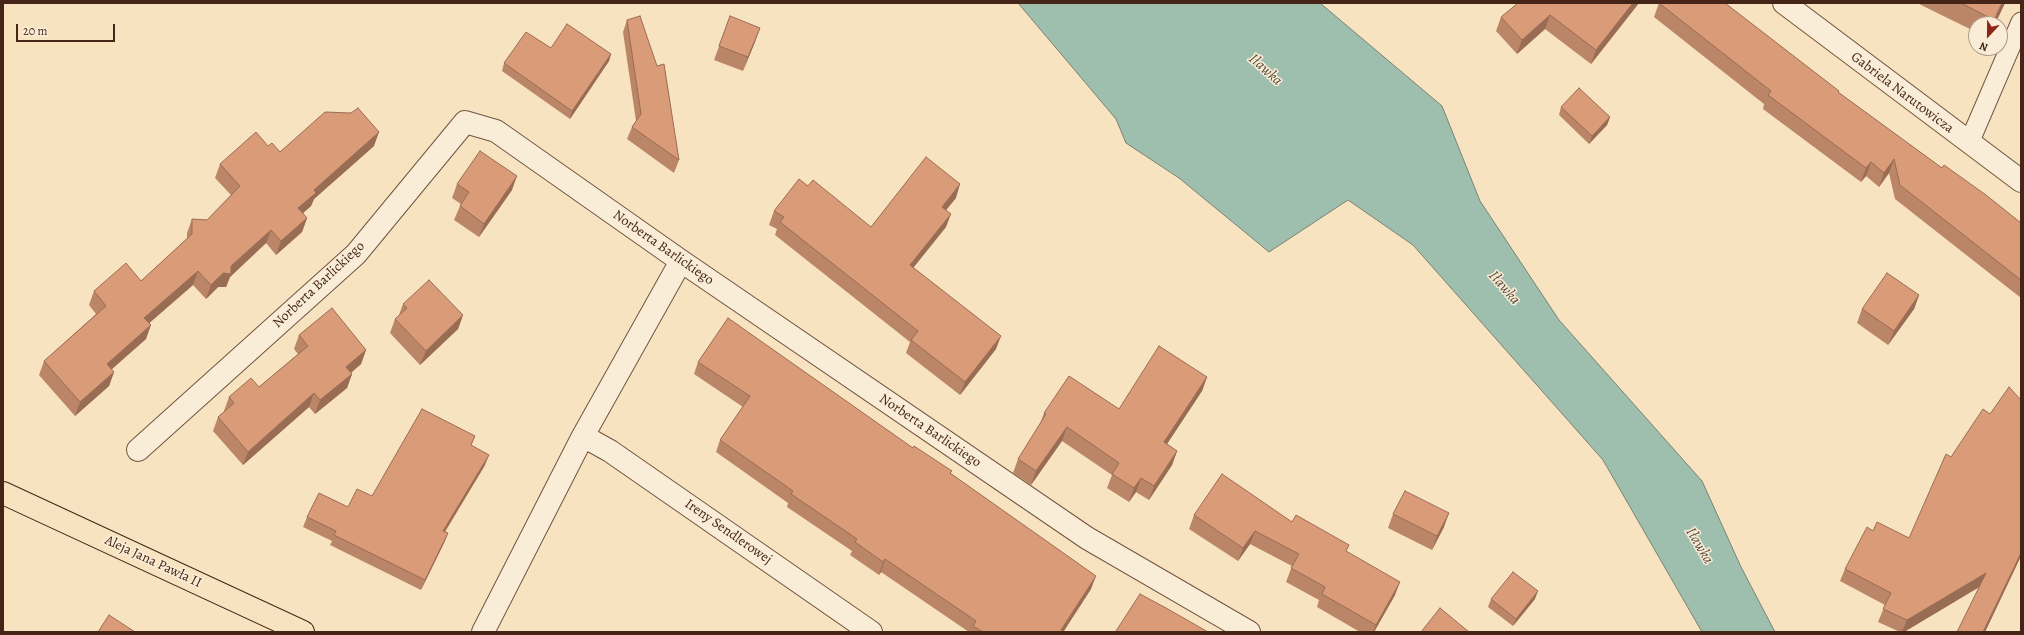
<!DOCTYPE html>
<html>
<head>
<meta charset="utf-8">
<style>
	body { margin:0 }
	#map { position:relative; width:2024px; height:635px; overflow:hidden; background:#f8e3c1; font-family:Alegreya,serif }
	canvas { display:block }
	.frame { position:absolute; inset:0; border:4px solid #442517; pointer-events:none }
	.north { position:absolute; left:1968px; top:16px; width:40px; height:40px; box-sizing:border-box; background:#faedd7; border:1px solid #b19d8a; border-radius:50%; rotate:202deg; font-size:11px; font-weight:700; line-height:16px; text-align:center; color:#442517 }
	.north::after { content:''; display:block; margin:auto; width:14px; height:18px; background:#8f2418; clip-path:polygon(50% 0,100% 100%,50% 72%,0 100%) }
	.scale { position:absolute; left:16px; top:24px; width:99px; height:18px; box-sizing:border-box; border:2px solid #442517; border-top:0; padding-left:5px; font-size:12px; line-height:14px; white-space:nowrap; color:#442517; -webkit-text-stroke:3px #faedd7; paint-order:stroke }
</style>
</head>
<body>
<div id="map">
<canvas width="2024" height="635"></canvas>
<div class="frame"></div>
<div class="north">N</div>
<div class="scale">20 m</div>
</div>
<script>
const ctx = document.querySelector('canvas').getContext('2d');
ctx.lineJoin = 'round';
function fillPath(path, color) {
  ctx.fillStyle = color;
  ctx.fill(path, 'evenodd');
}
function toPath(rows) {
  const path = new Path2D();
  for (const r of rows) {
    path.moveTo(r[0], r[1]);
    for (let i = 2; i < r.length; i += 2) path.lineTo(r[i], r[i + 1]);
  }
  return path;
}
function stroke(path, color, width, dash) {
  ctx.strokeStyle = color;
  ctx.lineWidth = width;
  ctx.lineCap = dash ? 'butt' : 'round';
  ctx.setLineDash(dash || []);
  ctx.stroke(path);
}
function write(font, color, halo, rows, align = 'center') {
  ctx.font = font + ' Alegreya,serif';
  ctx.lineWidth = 3;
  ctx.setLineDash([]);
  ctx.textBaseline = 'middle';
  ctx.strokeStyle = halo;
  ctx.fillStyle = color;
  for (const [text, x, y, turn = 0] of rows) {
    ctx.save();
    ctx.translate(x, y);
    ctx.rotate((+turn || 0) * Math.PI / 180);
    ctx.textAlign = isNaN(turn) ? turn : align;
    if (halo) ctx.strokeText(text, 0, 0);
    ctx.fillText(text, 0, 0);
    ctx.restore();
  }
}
const water = toPath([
	[1018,3,1320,3,1442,106,1480,201,1559,320,1702,481,1741,567,1775,632,1702,632,1603,460,1413,245,1348,200,1269,252,1179,178,1126,143,1116,119,1018,3]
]);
fillPath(water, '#9ebfae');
stroke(water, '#7a8172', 1);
const service = toPath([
	[1969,143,2021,22]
]);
const minor = toPath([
	[583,436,610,451,871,632],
	[138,450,356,254,465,122,496,131,681,261,1087,538,1249,632],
	[483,632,583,436,681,261]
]);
const tertiary = toPath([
	[1784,3,2021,181]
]);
const primary = toPath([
	[3,493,303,632]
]);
stroke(service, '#715442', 21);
stroke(minor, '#715442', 24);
stroke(tertiary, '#715442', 24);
stroke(primary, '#442517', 24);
stroke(service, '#faedd7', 19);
stroke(minor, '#faedd7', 22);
stroke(tertiary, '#faedd7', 22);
stroke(primary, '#f8e3c1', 22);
fillPath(toPath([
	[1639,3,1591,64,1545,29,1517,54,1496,31,1501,17],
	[1659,3,1839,91,1839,93,1942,168,2021,223,2021,298,1895,199,1889,173,1879,187,1866,176,1861,182,1763,109,1764,104,1654,17],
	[1917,3,2005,3,1995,24,1976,24,1976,32],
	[730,16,755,42,743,71,714,60],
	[627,20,679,160,674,173,627,139,632,127,636,121,623,32],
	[551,48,611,54,609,61,570,119,502,71,504,63],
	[1561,107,1610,117,1607,125,1589,144,1559,115],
	[268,146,280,152,374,146,314,199,311,206,303,213,307,218,302,232,276,255,266,243,230,277,226,287,218,287,206,299,193,285,149,323,146,339,111,369,114,372,109,386,75,416,39,375,44,361,96,314,89,305,94,291,141,281,187,239,187,233,192,219,207,220,231,195,215,178,220,164],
	[457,184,512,190,479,237,454,220,460,206,461,204,452,198],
	[956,198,946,210,946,227,913,268,996,349,960,395,906,353,910,342,775,235,777,229,769,225,774,211,871,227],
	[1919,295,1914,309,1888,345,1857,323,1862,309],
	[403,304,463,315,458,329,420,365,390,333,395,319,399,315],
	[299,335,366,350,361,364,351,373,352,374,347,388,315,414,309,407,243,465,213,431,218,417,224,412,224,411,229,397,259,387,298,354,294,349],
	[698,362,913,448,951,474,1091,589,1064,631,1065,632,969,632,881,572,879,575,850,555,852,551,787,507,788,503,716,452,720,440,743,407,694,374],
	[1207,377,1202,391,1167,444,1177,451,1172,465,1149,500,1136,492,1129,502,1107,488,1112,475,1062,441,1031,485,1013,473,1018,459,1040,424,1044,413,1119,409],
	[2021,400,2021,556,1985,632,1979,587,1904,632,1900,632,1878,622,1885,605,1840,581,1845,569,1873,531,1909,538,1951,457,1990,414],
	[471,445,485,465,445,532,448,533,444,543,421,590,330,545,332,541,303,527,307,517,348,507,372,496],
	[1393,514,1444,527,1432,550,1388,528],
	[1194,515,1292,522,1395,595,1374,632,1360,632,1317,607,1319,600,1286,582,1292,566,1250,544,1238,561,1189,529],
	[1491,599,1535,599,1513,626,1488,607]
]), '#bb8567');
fillPath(toPath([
	[1633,3,1639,3,1591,64,1596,50],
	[2002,3,2005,3,1995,24,1993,24],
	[1550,15,1545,29,1517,54,1522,40],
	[760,28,755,42,743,71,748,57],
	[611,54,609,61,570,119,572,111],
	[1610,117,1607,125,1589,144,1592,136],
	[379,132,374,146,314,199,311,206,293,222,298,208,314,190],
	[1894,159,1889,173,1879,187,1884,173],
	[1871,162,1866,176,1861,182,1866,168],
	[517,176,512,190,479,237,484,224],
	[960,184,956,198,937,221,942,207],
	[951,214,946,227,905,278,910,265],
	[307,218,302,232,276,255,281,241],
	[271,230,266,243,230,277,226,287,218,287,206,299,211,285],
	[198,271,193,285,139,332,144,318],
	[1919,295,1914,309,1888,345,1894,331],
	[463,315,458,329,420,365,426,351],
	[151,325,146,339,102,378,107,364],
	[1001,336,996,349,960,395,965,382],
	[366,350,361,364,341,381,346,367],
	[114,372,109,386,75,416,80,402],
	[352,374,347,388,315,414,320,400],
	[1207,377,1202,391,1159,456,1164,442],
	[314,393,309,407,243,465,248,452],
	[1067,427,1062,441,1031,485,1036,471],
	[1177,451,1172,465,1149,500,1154,486],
	[489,455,485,465,439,541,443,531],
	[1141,478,1136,492,1129,502,1134,488],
	[1449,513,1444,527,1432,550,1437,536],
	[1255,531,1250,544,1238,561,1243,548],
	[448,533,444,543,421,590,425,580],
	[2021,553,2021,556,1985,632,1983,632],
	[885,559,881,572,879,575,883,562],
	[1986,573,1981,586,1904,632,1902,632,1907,620],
	[1096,576,1091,589,1063,632,1061,630],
	[1400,582,1395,595,1374,632,1373,632,1376,625],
	[1538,591,1535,599,1513,626,1516,619]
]), '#996c54');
const building = toPath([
	[1518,3,1633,3,1596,50,1550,15,1522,40,1501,17,1518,3],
	[1659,3,1725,3,1839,91,1838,92,1942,168,1944,165,1986,195,2021,223,2021,280,1900,185,1894,159,1884,173,1871,162,1866,168,1768,95,1771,91,1659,3],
	[1961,3,2002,3,1994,20,1961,3],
	[640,16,657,66,664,64,679,160,632,127,641,114,627,20,640,16],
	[730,16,760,28,748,57,719,46,730,16],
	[567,24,611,54,572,111,504,63,526,32,551,48,567,24],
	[1579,88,1610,117,1592,136,1561,107,1579,88],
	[358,108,379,132,314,190,316,193,298,208,307,218,281,241,271,230,231,266,231,274,223,273,211,285,198,271,144,318,151,325,107,364,114,372,80,402,44,361,106,306,94,291,126,263,141,281,192,234,192,219,207,220,240,186,220,164,256,132,268,146,272,143,280,152,325,112,351,113,358,108],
	[480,151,517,176,484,224,460,206,469,192,457,184,480,151],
	[926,157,960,184,942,207,951,214,910,265,1001,336,965,382,911,340,918,331,780,222,784,217,774,211,799,179,808,186,813,180,871,227,926,157],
	[1887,273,1919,295,1894,331,1862,309,1887,273],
	[429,280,463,315,426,351,395,319,407,308,403,304,429,280],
	[332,308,366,350,346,367,352,374,320,400,314,393,248,452,218,417,234,403,229,397,251,378,259,387,308,346,299,335,332,308],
	[728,318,913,448,914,446,952,471,950,473,1096,576,1061,630,1065,632,983,632,973,626,976,621,885,559,883,562,855,542,857,539,791,494,793,491,720,440,750,396,698,362,728,318],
	[1159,346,1207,377,1164,442,1177,451,1154,486,1141,478,1134,488,1112,474,1119,463,1067,427,1036,471,1018,459,1046,414,1044,413,1069,376,1119,409,1159,346],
	[2009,387,2021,400,2021,553,1983,632,1957,632,1986,573,1907,620,1883,609,1891,593,1845,569,1867,527,1873,531,1877,522,1909,538,1946,454,1951,457,1983,409,1990,414,2009,387],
	[422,409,475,436,471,445,489,455,443,531,448,533,425,580,334,535,336,531,307,517,319,493,348,507,357,489,372,496,422,409],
	[1222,474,1292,522,1296,515,1349,545,1346,551,1400,582,1376,625,1322,594,1325,587,1291,568,1299,554,1255,531,1243,548,1194,515,1222,474],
	[1405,491,1449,513,1437,536,1393,514,1405,491],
	[1513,572,1538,591,1516,619,1491,599,1513,572],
	[1140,594,1166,608,1208,632,1118,632,1116,631,1140,594],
	[1440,608,1469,632,1421,632,1440,608],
	[109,615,135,632,98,632,109,615]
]);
fillPath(building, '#da9b78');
stroke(building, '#996c54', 1);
write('14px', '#442517', '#faedd7', [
	["Gabriela Narutowicza",1902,93,37],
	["Norberta Barlickiego",663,248,35],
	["Norberta Barlickiego",319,285,-43],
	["Norberta Barlickiego",930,431,34],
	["Ireny Sendlerowej",728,532,35],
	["Aleja Jana Pawła II",153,562,25]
]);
write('italic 15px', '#5a4c3d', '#faedd7', [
	["Iławka",1265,70,42],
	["Iławka",1504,288,49],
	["Iławka",1699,546,59]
]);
</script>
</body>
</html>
